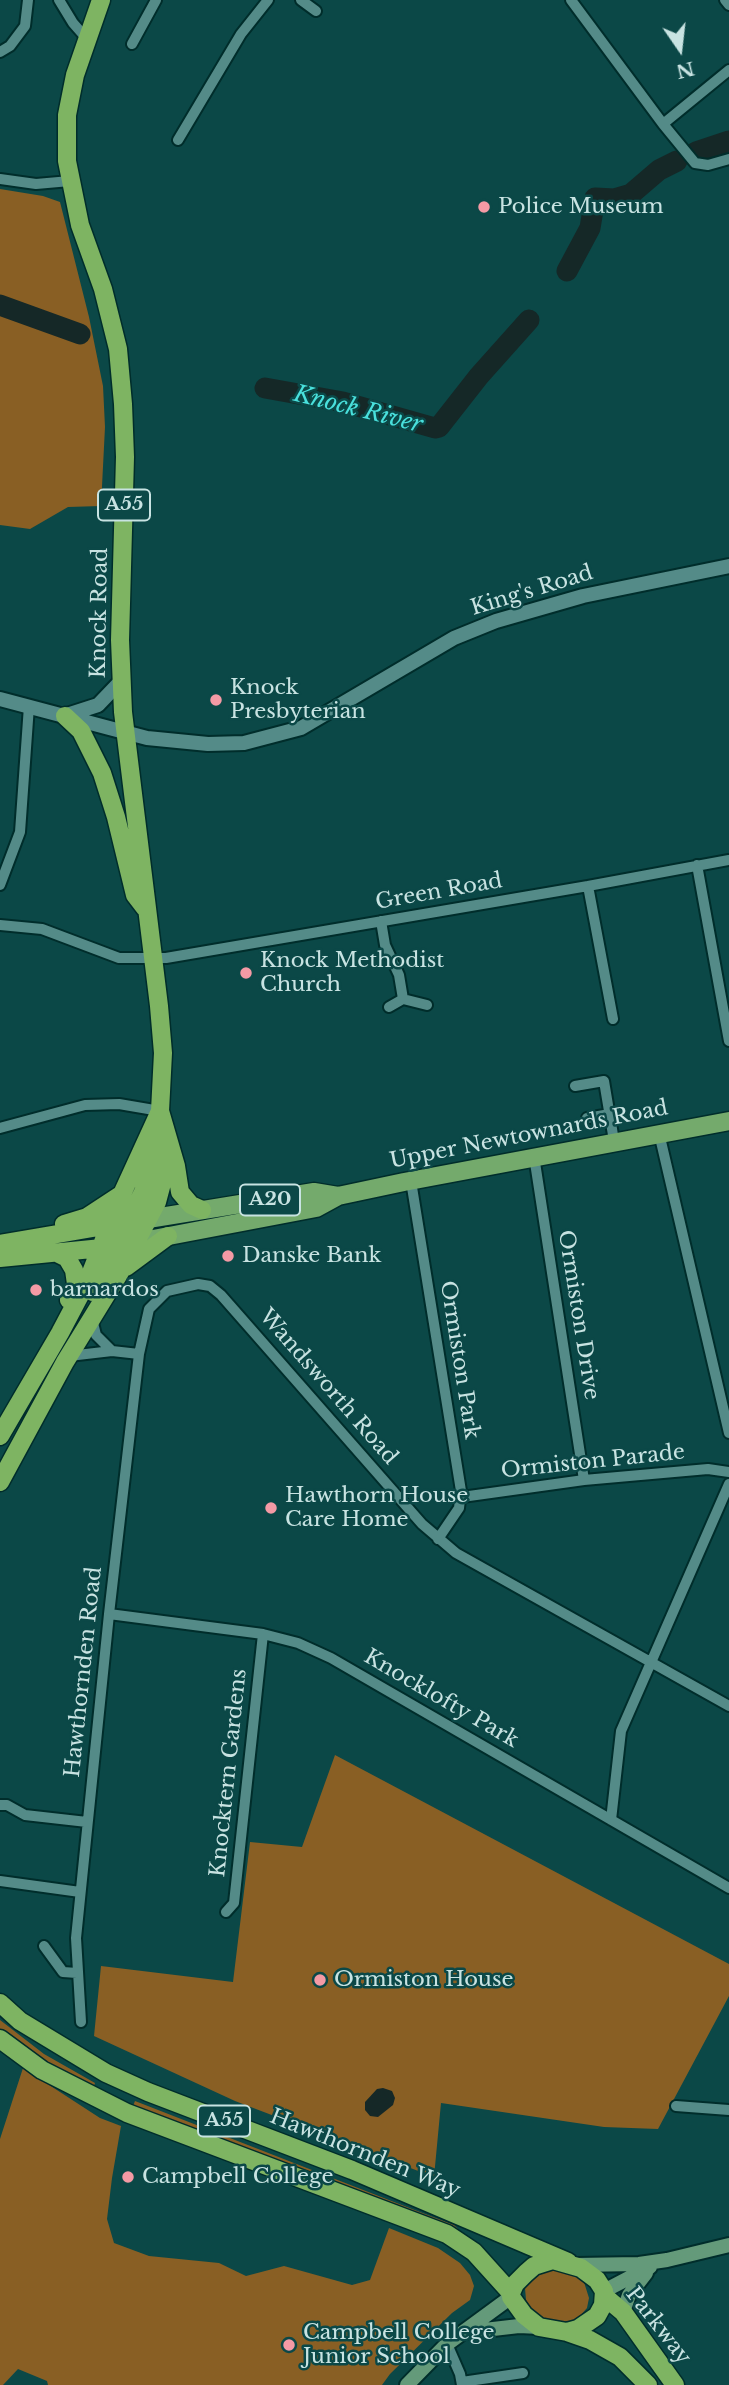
<!DOCTYPE html>
<html>
<head>
<meta charset="utf-8">
<style>
	body { margin:0 }
	#map { position:relative; width:729px; height:2385px; overflow:hidden; background:#0b4847; font-family:"Libre Baskerville",serif }
	canvas { display:block }
	.north { position:absolute; left:645px; top:14px; width:70px; height:70px; -webkit-text-stroke:5px #0b4847; paint-order:stroke; rotate:166deg; font-size:19px; font-weight:700; line-height:28px; text-align:center; color:#c8e3e2 }
	.north::after { content:''; display:block; margin:auto; width:24px; height:32px; background:#c8e3e2; clip-path:polygon(50% 0,100% 100%,50% 72%,0 100%) }
</style>
</head>
<body>
<div id="map">
<canvas width="729" height="2385"></canvas>
<div class="north">N</div>
</div>
<script>
const ctx = document.querySelector('canvas').getContext('2d');
ctx.lineJoin = 'round';
function fillPath(path, color) {
  ctx.fillStyle = color;
  ctx.fill(path, 'evenodd');
}
function toPath(rows) {
  const path = new Path2D();
  for (const r of rows) {
    path.moveTo(r[0], r[1]);
    for (let i = 2; i < r.length; i += 2) path.lineTo(r[i], r[i + 1]);
  }
  return path;
}
function stroke(path, color, width, dash) {
  ctx.strokeStyle = color;
  ctx.lineWidth = width;
  ctx.lineCap = dash ? 'butt' : 'round';
  ctx.setLineDash(dash || []);
  ctx.stroke(path);
}
function write(font, color, halo, rows, align = 'center') {
  ctx.font = font + ' "Libre Baskerville",serif';
  ctx.lineWidth = 5;
  ctx.setLineDash([]);
  ctx.textBaseline = 'middle';
  ctx.strokeStyle = halo;
  ctx.fillStyle = color;
  for (const [text, x, y, turn = 0] of rows) {
    ctx.save();
    ctx.translate(x, y);
    ctx.rotate((+turn || 0) * Math.PI / 180);
    ctx.textAlign = isNaN(turn) ? turn : align;
    if (halo) ctx.strokeText(text, 0, 0);
    ctx.fillText(text, 0, 0);
    ctx.restore();
  }
}
fillPath(toPath([
	[0,189,43,196,60,202,89,317,103,386,105,427,101,506,68,507,30,529,0,525],
	[335,1755,729,1964,729,1996,658,2129,604,2127,441,2103,434,2177,235,2101,94,2036,101,1966,233,1982,250,1842,302,1847],
	[0,2020,44,2054,95,2083,93,2089,44,2062,7,2036,0,2029],
	[23,2068,100,2118,121,2126,112,2178,107,2219,114,2243,149,2256,219,2263,246,2276,284,2266,352,2285,370,2280,389,2228,438,2248,460,2263,470,2275,474,2286,470,2300,452,2313,390,2374,382,2385,48,2385,47,2381,18,2369,3,2385,0,2385,0,2139],
	[135,2101,412,2209,454,2225,458,2229,456,2232,133,2106],
	[557,2266,583,2279,589,2298,587,2308,580,2316,563,2326,536,2317,526,2300,525,2288,530,2278,538,2272]
]), '#895f24');
fillPath(toPath([
	[383,2088,392,2091,395,2098,393,2105,378,2117,370,2116,365,2110,365,2102,377,2089]
]), '#152827');
stroke(toPath([
	[696,152,729,141],
	[567,271,590,228,595,198,614,199,631,194,659,170,677,161],
	[0,305,80,334],
	[265,388,343,402,435,428,439,427,479,376,529,320]
]), '#152827', 21);
const minor = toPath([
	[59,0,73,23,87,39],
	[301,0,316,11],
	[571,0,663,124,729,70],
	[725,0,729,5],
	[132,44,156,0],
	[0,52,10,46,25,26,28,0],
	[663,124,695,163,708,165,729,159],
	[178,140,241,34,268,0],
	[0,179,36,184,70,181],
	[697,865,729,1041],
	[0,885,20,832,29,706],
	[588,886,613,1019],
	[381,921,385,945,399,975,403,999],
	[0,925,42,929,119,958,166,958,588,886,729,860],
	[389,1007,403,999,427,1005],
	[575,1086,604,1081,614,1141],
	[587,1118,610,1114],
	[0,1128,85,1105,119,1104,160,1111],
	[659,1133,729,1433],
	[534,1156,584,1480],
	[411,1181,461,1491,459,1508,438,1539],
	[92,1319,96,1335,112,1351],
	[69,1356,112,1351,139,1354],
	[462,1497,584,1480,708,1469,729,1472],
	[109,1614,263,1634,298,1643,331,1658,729,1888],
	[0,1805,7,1805,25,1815,87,1822],
	[611,1820,621,1731,729,1484],
	[0,1881,80,1892],
	[226,1912,234,1903,263,1634],
	[44,1946,63,1972,77,1973],
	[81,2022,76,1938,109,1614,139,1354,149,1309,167,1291,198,1284,210,1286,221,1295,422,1524,456,1553,729,1706],
	[676,2106,729,2110],
	[447,2344,460,2374,462,2385],
	[462,2382,523,2373]
]);
const tertiary = toPath([
	[0,699,147,738,208,744,244,743,301,728,454,638,496,621,583,596,729,566],
	[67,715,98,705,121,681]
]);
const secondary = toPath([
	[575,2265,639,2264,667,2260,729,2245],
	[604,2291,650,2267],
	[623,2312,629,2295,646,2273],
	[467,2332,519,2326,539,2327],
	[407,2385,447,2344,511,2297]
]);
const primary = toPath([
	[148,1219,314,1192,338,1196],
	[153,1239,316,1208,338,1196,404,1182,729,1121]
]);
const trunk = toPath([
	[101,0,75,75,67,115,67,161,80,225,103,289,118,349,123,404,125,457,120,640,123,712,159,1006,163,1053,160,1111,176,1166,180,1192,191,1205,202,1210],
	[65,716,81,731,102,773,116,817,135,895,145,908],
	[64,1224,87,1217,122,1194],
	[0,1244,116,1224],
	[57,1253,67,1258,74,1270,76,1284,69,1300],
	[0,1258,102,1248,119,1234,124,1230,143,1192,165,1128],
	[126,1267,168,1236],
	[93,1292,126,1239],
	[0,1436,60,1333,88,1280,122,1194,160,1111],
	[0,1482,65,1362,119,1274,157,1202,169,1157],
	[0,2003,20,2021,106,2073,148,2092,352,2170,568,2262],
	[0,2039,42,2070,127,2113,447,2234,474,2252,511,2293],
	[553,2260,581,2268,597,2280,604,2291,603,2305,597,2316,578,2329,567,2332,539,2327,524,2315,511,2297,511,2293,515,2284,526,2273,534,2266,553,2260],
	[604,2296,623,2312,675,2385],
	[567,2332,590,2340,620,2357,648,2385]
]);
stroke(minor, '#002d2b', 14);
stroke(tertiary, '#002d2b', 18);
stroke(secondary, '#002d2b', 18);
stroke(primary, '#002d2b', 21);
stroke(trunk, '#002d2b', 21);
stroke(minor, '#548b88', 10);
stroke(tertiary, '#548b88', 14);
stroke(secondary, '#649a7a', 14);
stroke(primary, '#74aa6c', 18);
stroke(trunk, '#7eb462', 18);
for (const [x, y, r, color] of [
	[484,207,7,"#f49aa5"],
	[216,700,7,"#f49aa5"],
	[246,973,7,"#f49aa5"],
	[228,1256,7,"#f49aa5"],
	[36,1290,7,"#f49aa5"],
	[271,1508,7,"#f49aa5"],
	[320,1980,7,"#f49aa5"],
	[128,2177,7,"#f49aa5"],
	[289,2345,7,"#f49aa5"]
]) {
  const dot = new Path2D();
  dot.arc(x, y, r, 0, 2 * Math.PI);
  ctx.fillStyle = color;
  ctx.fill(dot);
  stroke(dot, '#0b4847', 2.5);
}
for (const [x, y, w] of [
	[124,505,52],
	[270,1200,60],
	[224,2121,52]
]) {
  const box = new Path2D();
  box.roundRect(x - w / 2, y - 15.5, w, 31, 5);
  ctx.fillStyle = '#0b4847';
  ctx.fill(box);
  stroke(box, '#c8e3e2', 2);
}
write('bold 19px', '#c8e3e2', null, [
	["A55",124,505],
	["A20",270,1200],
	["A55",224,2121]
]);
write('21px', '#c8e3e2', '#0b4847', [
	["Police Museum",498,207],
	["Knock",230,688],
	["Presbyterian",230,712],
	["Knock Methodist",260,961],
	["Church",260,985],
	["Danske Bank",242,1256],
	["barnardos",50,1290],
	["Hawthorn House",285,1496],
	["Care Home",285,1520],
	["Ormiston House",334,1980],
	["Campbell College",142,2177],
	["Campbell College",303,2333],
	["Junior School",303,2357]
], 'left');
write('21px', '#c8e3e2', '#0b4847', [
	["King's Road",532,591,-17],
	["Knock Road",100,613,-89],
	["Green Road",439,892,-10],
	["Upper Newtownards Road",529,1135,-11],
	["Ormiston Drive",578,1315,81],
	["Ormiston Park",459,1360,81],
	["Wandsworth Road",328,1387,49],
	["Ormiston Parade",593,1462,-6],
	["Hawthornden Road",84,1672,-84],
	["Knocklofty Park",441,1699,30],
	["Knocktern Gardens",229,1773,-84],
	["Hawthornden Way",365,2154,22],
	["Parkway",658,2326,52]
]);
write('italic 23px', '#49e0dc', '#0b4847', [
	["Knock River",358,410,14]
]);
</script>
</body>
</html>
